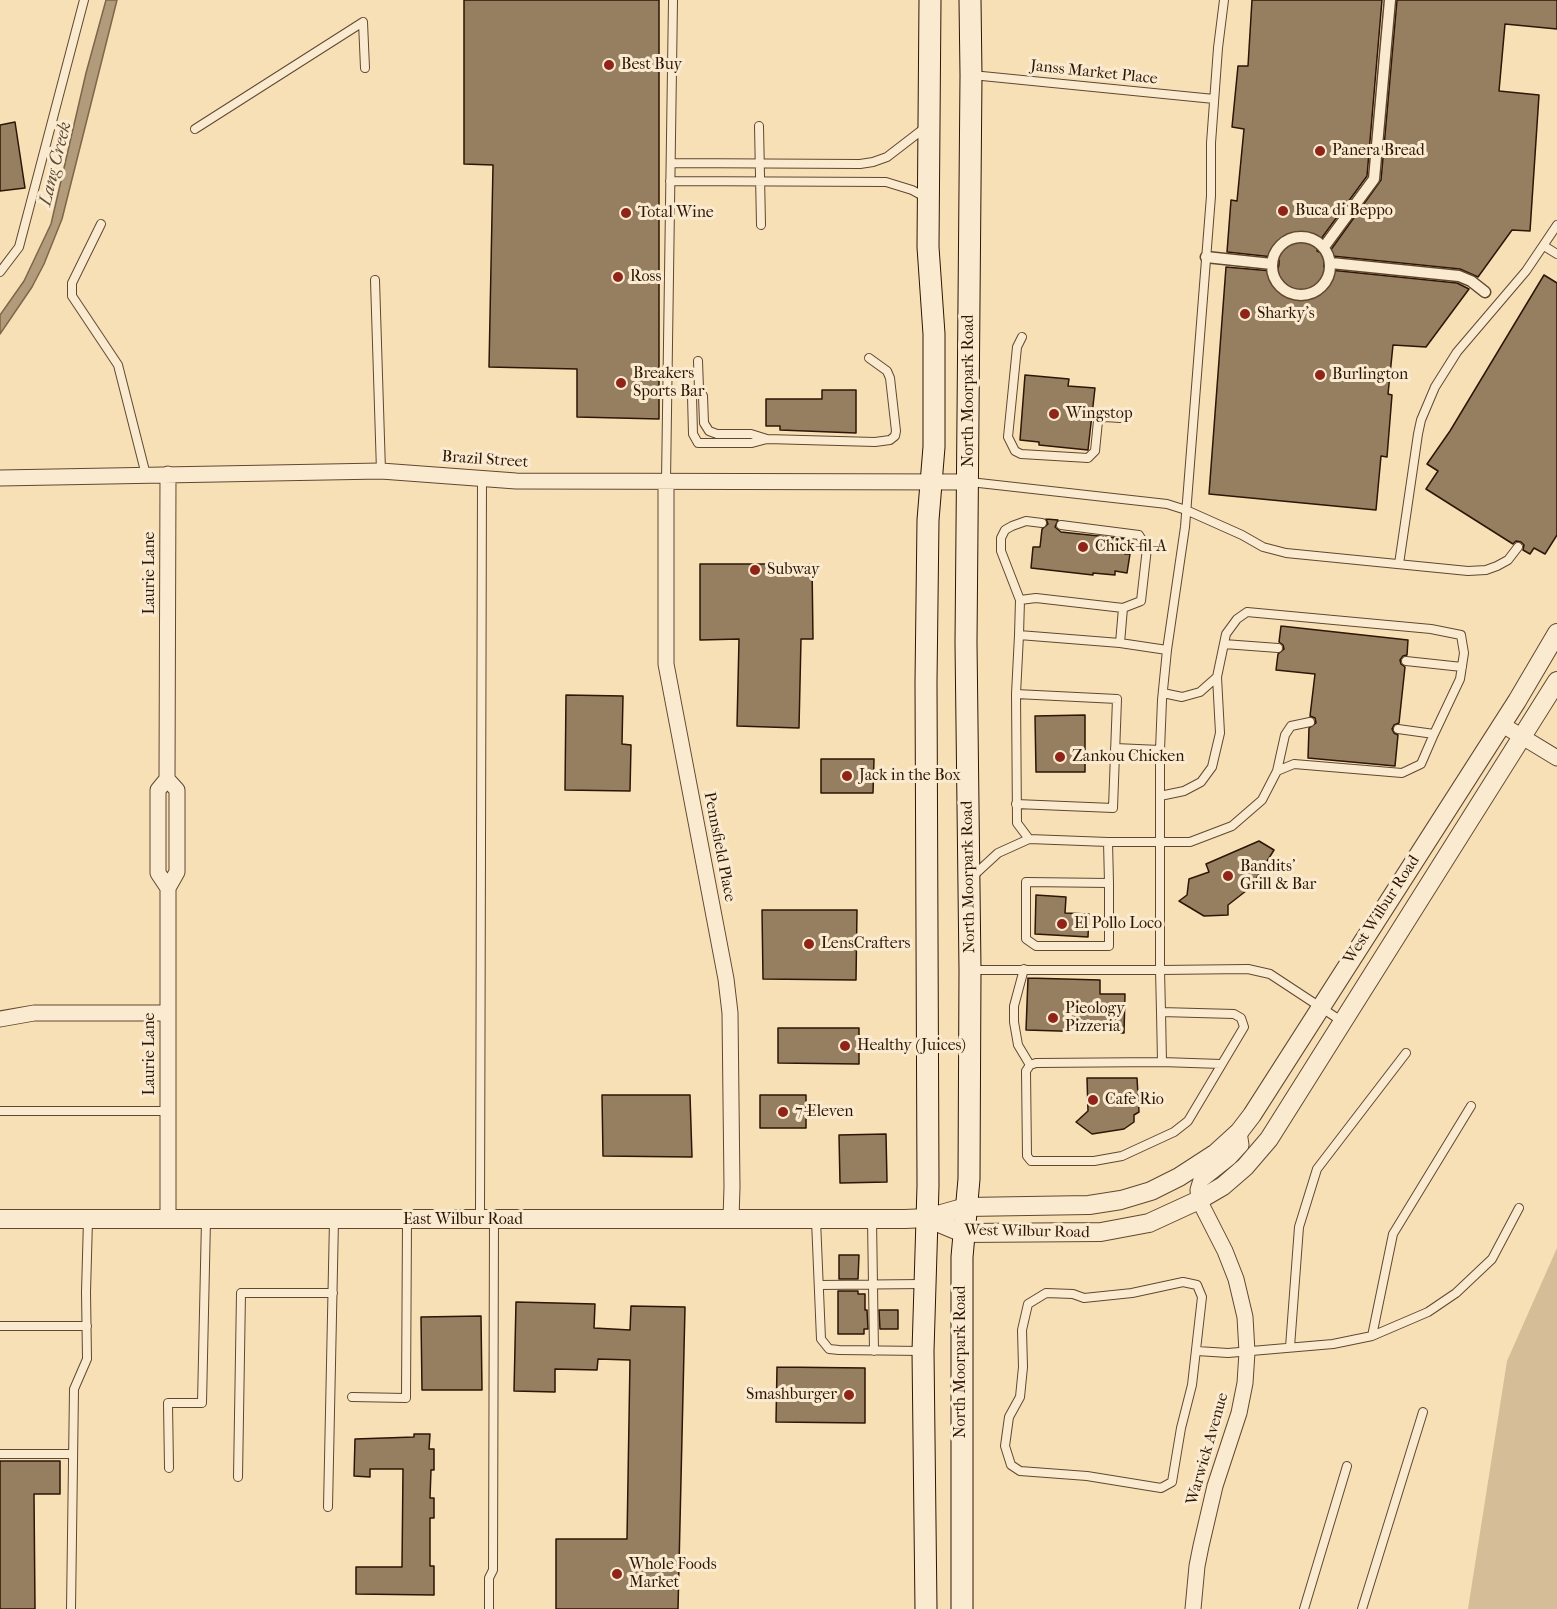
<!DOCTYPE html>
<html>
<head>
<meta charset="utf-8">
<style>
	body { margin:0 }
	canvas { display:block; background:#f7dfb6 }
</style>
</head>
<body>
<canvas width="1557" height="1609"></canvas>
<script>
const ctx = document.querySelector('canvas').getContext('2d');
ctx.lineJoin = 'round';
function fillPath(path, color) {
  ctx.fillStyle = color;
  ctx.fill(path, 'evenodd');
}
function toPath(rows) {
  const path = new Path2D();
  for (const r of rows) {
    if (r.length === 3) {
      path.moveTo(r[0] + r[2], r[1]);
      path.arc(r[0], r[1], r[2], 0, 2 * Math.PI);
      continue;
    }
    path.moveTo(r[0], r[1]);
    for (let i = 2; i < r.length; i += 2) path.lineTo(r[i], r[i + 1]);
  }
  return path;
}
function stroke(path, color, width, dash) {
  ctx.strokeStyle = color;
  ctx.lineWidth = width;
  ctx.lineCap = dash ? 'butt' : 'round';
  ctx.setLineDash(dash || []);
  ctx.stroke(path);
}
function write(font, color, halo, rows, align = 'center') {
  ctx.font = font + ' "IM FELL French Canon",serif';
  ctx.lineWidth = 6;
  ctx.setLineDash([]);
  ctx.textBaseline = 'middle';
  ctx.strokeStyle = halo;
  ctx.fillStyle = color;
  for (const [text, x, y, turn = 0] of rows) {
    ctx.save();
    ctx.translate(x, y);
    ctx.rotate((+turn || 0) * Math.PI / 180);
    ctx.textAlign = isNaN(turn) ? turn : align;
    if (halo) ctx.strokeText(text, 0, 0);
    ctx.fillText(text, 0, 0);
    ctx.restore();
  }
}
fillPath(toPath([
	[1557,1248,1557,1609,1468,1609,1507,1361]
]), '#d5bd98');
const water = toPath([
	[106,0,117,0,62,219,44,264,32,287,0,334,0,315,24,281,51,224,86,73,106,0]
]);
fillPath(water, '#b29b7a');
stroke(water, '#7d664b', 1.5);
const building = toPath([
	[464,0,659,0,659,419,577,417,577,369,489,367,493,165,464,164,464,0],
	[1252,0,1382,0,1367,176,1318,243,1317,251,1324,254,1330,251,1381,180,1397,0,1557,0,1557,29,1505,24,1499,91,1539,95,1530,231,1512,230,1478,277,1460,269,1332,256,1327,256,1324,262,1324,267,1330,270,1457,283,1469,289,1426,347,1393,345,1388,394,1392,395,1387,457,1381,456,1376,510,1209,494,1226,267,1272,271,1278,269,1279,264,1279,260,1273,257,1227,252,1231,200,1237,201,1244,129,1232,127,1238,66,1248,66,1252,0],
	[15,122,25,188,0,191,0,125,15,122],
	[1544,275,1557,283,1557,535,1545,554,1534,548,1530,554,1523,550,1524,545,1521,542,1516,541,1513,544,1426,489,1438,471,1427,464,1450,431,1544,275],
	[1025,375,1069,379,1068,386,1095,388,1088,450,1039,445,1039,442,1020,440,1025,375],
	[822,390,856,390,856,433,780,430,780,426,766,426,766,399,822,399,822,390],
	[1046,519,1058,520,1055,527,1061,532,1127,539,1125,554,1130,554,1127,573,1115,571,1115,575,1093,573,1093,575,1031,568,1033,547,1040,547,1042,529,1048,524,1046,519],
	[700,564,812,564,813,639,801,639,799,728,737,726,739,639,700,640,700,564],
	[1281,626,1408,640,1407,655,1403,656,1400,660,1401,664,1405,667,1399,723,1394,725,1392,729,1394,733,1398,735,1395,766,1308,758,1309,728,1316,723,1315,718,1310,716,1315,674,1276,670,1278,654,1284,649,1283,645,1279,642,1281,626],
	[566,695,623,696,622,744,631,745,630,791,565,790,566,695],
	[1085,715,1085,772,1036,772,1035,716,1085,715],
	[821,759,874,759,873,793,821,793,821,759],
	[1259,841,1274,850,1251,887,1228,905,1228,915,1204,916,1179,901,1187,895,1189,879,1209,872,1206,864,1259,841],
	[1036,895,1066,897,1065,913,1089,914,1088,937,1035,934,1036,895],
	[762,910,857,910,856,980,763,979,762,910],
	[1028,978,1100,980,1100,994,1125,994,1124,1033,1026,1030,1028,978],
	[778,1028,859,1028,859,1064,778,1063,778,1028],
	[1087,1078,1137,1078,1139,1112,1134,1115,1134,1122,1124,1129,1092,1134,1076,1122,1088,1111,1087,1078],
	[602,1095,690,1095,692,1157,603,1156,602,1095],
	[760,1095,806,1095,806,1128,760,1128,760,1095],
	[886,1134,887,1182,840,1183,839,1135,886,1134],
	[839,1255,859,1255,858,1279,839,1279,839,1255],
	[838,1291,858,1291,858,1294,865,1294,865,1310,867,1310,868,1329,864,1329,864,1334,838,1334,838,1291],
	[516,1302,595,1304,594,1328,630,1330,631,1306,685,1307,678,1609,556,1609,556,1539,627,1539,630,1360,598,1359,597,1370,555,1369,555,1392,514,1391,516,1302],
	[879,1310,898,1310,898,1329,880,1329,879,1310],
	[481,1316,482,1390,422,1390,421,1317,481,1316],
	[777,1367,865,1368,865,1423,776,1422,777,1367],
	[414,1434,430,1434,429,1449,434,1449,434,1470,431,1470,430,1498,434,1498,434,1518,430,1518,430,1566,434,1566,434,1595,356,1594,356,1567,402,1567,403,1469,370,1469,370,1477,354,1476,355,1439,414,1437,414,1434],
	[0,1461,60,1461,60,1494,34,1494,35,1609,0,1609,0,1461]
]);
fillPath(building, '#967f61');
stroke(building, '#2d1605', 1.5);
const service = toPath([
	[1224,0,1218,48,1211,143,1211,196,1185,527,1167,650,1162,700,1160,750,1160,970,1248,969,1270,974,1343,1022],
	[972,75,1214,99],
	[759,126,761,225],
	[195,129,363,22,365,68],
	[671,163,860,164,873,162,887,157,926,127],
	[670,181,886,182,912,190,927,198],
	[101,224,72,283,72,296,118,365,146,475],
	[1544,246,1557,254],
	[0,272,19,247,84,0],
	[375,280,381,471],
	[1022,337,1017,347,1008,437,1015,451,1021,454,1088,458,1095,451,1098,421,1105,417,1120,418],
	[698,361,699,389,703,396,704,423,709,431,717,434,751,434,767,439,875,442,890,440,895,436,896,431,890,378,887,371,869,358],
	[699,389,692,396,693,434,698,443,752,443,767,439],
	[666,481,673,0],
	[970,482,1167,504,1186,510,1242,535,1263,547,1286,553,1468,571,1486,570,1497,566,1508,560,1518,547],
	[1061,525,1139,535,1147,548,1141,601,1123,608,1036,598,1020,600,1019,635,1120,643,1167,650],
	[1399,564,1418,434,1421,420,1435,387,1457,352,1526,271,1557,225],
	[1020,600,1001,551,1001,538,1005,530,1012,526,1026,521,1042,523],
	[1019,635,1016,694,1017,823,1029,839,1108,842,1190,842,1232,826,1262,800,1277,771,1285,735,1291,726,1310,722],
	[1120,643,1123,608],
	[1224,644,1278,648],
	[1406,661,1462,667],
	[1163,693,1182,697,1200,692,1217,677,1226,634,1237,619,1247,612,1431,629,1461,635,1464,653,1460,679,1434,734,1398,729],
	[1016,694,1117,699,1113,808,1016,804],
	[1115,748,1160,750],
	[1277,771,1294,764,1402,773,1421,764,1434,734],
	[1160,796,1184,791,1201,782,1212,767,1220,733,1217,677],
	[1108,842,1109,883,1109,946,1036,946,1026,939,1026,882,1109,883],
	[973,876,998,853,1029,839],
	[1024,969,1014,1006,1014,1022,1018,1045,1030,1065],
	[972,970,1160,970,1161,1012,1162,1062,1036,1063,1030,1065,1026,1071,1027,1156,1031,1161,1094,1161,1122,1156,1174,1132,1188,1121,1244,1027,1241,1018,1234,1014,1161,1012],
	[1162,1062,1221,1064],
	[0,1111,168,1111],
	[480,1218,482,479],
	[816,1220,821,1339,829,1349,839,1350,922,1351],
	[872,1220,874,1351],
	[1183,1282,1197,1285,1202,1297,1192,1385,1181,1428,1172,1482,1161,1488,1087,1476,1020,1471,1011,1465,1005,1446,1009,1417,1020,1397,1023,1367,1022,1330,1028,1304,1046,1293,1073,1294,1084,1298,1132,1293,1183,1282],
	[819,1285,923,1284],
	[0,1326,87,1326],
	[1372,1336,1393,1234,1471,1106],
	[1290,1347,1299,1227,1317,1169,1406,1053],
	[1197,1351,1228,1353,1333,1344,1372,1336,1428,1312,1456,1293,1492,1259,1519,1208],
	[352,1397,406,1398,407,1220],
	[0,1454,73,1454],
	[169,1468,168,1403,202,1403,206,1220],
	[238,1477,241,1293,333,1293],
	[328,1507,334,1220],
	[71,1609,74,1389,87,1359,86,1292,88,1220],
	[489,1609,489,1578,493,1570,494,1219],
	[1304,1609,1347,1466],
	[1362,1609,1423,1412]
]);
const pedestrian = toPath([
	[1301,266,29],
	[1324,247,1374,179,1390,0],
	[1206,257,1272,264],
	[1331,263,1459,276,1471,281,1485,292]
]);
const minor = toPath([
	[168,474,167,779,158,790,158,873,168,888],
	[0,478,381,471,516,481,968,482],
	[666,482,666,664,726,979,730,1013,732,1187,731,1219],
	[1501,724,1557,758],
	[167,779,177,790,177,872,168,888,168,1220],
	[0,1019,34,1013,168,1013],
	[1193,1609,1197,1566,1201,1546,1215,1486,1239,1413,1245,1383,1247,1352,1245,1317,1236,1279,1225,1251,1199,1200,1198,1190,1201,1180,1230,1157,1241,1145,1239,1132]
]);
const tertiary = toPath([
	[927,1218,963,1233,1101,1232,1149,1223,1199,1200,1223,1186,1245,1167,1269,1139,1557,681],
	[0,1219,905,1219,927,1218,966,1207,1089,1205,1121,1200,1151,1191,1179,1177,1216,1153,1239,1132,1252,1115,1517,701,1557,633]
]);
const secondary = toPath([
	[926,1609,923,1351,928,1186,926,682,928,520,934,447,934,334,928,247,930,0],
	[962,1609,962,1257,969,1179,970,970,966,642,971,75,970,0]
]);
stroke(service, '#604831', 10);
stroke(pedestrian, '#604831', 13);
stroke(minor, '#604831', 17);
stroke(tertiary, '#604831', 20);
stroke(secondary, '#2d1605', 23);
stroke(service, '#faead0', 8);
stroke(pedestrian, '#faead0', 10);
stroke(minor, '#faead0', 15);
stroke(tertiary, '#faead0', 18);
stroke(secondary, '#faead0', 21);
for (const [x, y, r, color] of [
	[609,65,6,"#8f2418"],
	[1320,151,6,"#8f2418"],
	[1283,211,6,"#8f2418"],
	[626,213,6,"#8f2418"],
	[618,277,6,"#8f2418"],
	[1245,314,6,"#8f2418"],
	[1320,375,6,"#8f2418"],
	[621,383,6,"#8f2418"],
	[1054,414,6,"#8f2418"],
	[1083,547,6,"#8f2418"],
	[755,570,6,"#8f2418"],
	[1060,757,6,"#8f2418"],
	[847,776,6,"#8f2418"],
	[1228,876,6,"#8f2418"],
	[1062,924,6,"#8f2418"],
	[809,944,6,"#8f2418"],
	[1053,1018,6,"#8f2418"],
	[845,1046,6,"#8f2418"],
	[1093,1100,6,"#8f2418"],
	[783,1112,6,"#8f2418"],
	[849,1395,6,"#8f2418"],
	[617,1574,6,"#8f2418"]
]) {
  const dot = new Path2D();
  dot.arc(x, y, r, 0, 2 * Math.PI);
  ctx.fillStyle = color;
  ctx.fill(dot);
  stroke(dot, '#faead0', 2);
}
write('16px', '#2d1605', '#faead0', [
	["Best Buy",621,65],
	["Panera Bread",1332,151],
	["Buca di Beppo",1295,211],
	["Total Wine",638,213],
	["Ross",630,277],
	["Sharky's",1257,314],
	["Breakers",633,374],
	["Sports Bar",633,392],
	["Burlington",1332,375],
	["Wingstop",1066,414],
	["Chick-fil-A",1095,547],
	["Subway",767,570],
	["Zankou Chicken",1072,757],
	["Jack in the Box",859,776],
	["Bandits'",1240,867],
	["Grill & Bar",1240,885],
	["El Pollo Loco",1074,924],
	["LensCrafters",821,944],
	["Pieology",1065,1009],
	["Pizzeria",1065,1027],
	["Healthy (Juices)",857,1046],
	["Cafe Rio",1105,1100],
	["7-Eleven",795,1112],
	["Smashburger",837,1395,"right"],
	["Whole Foods",629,1565],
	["Market",629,1583]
], 'left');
write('16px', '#2d1605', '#faead0', [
	["Janss Market Place",1094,73,6],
	["North Moorpark Road",969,391,-90],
	["Brazil Street",485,460,4],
	["Laurie Lane",150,573,-90],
	["Pennsfield Place",719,847,79],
	["North Moorpark Road",969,877,-91],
	["West Wilbur Road",1382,910,-57],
	["Laurie Lane",150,1054,-90],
	["East Wilbur Road",463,1220],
	["West Wilbur Road",1027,1232,1],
	["North Moorpark Road",961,1362,-90],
	["Warwick Avenue",1208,1449,-74]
]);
write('italic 18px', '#624b34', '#faead0', [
	["Lang Creek",56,164,-76]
]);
</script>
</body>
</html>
